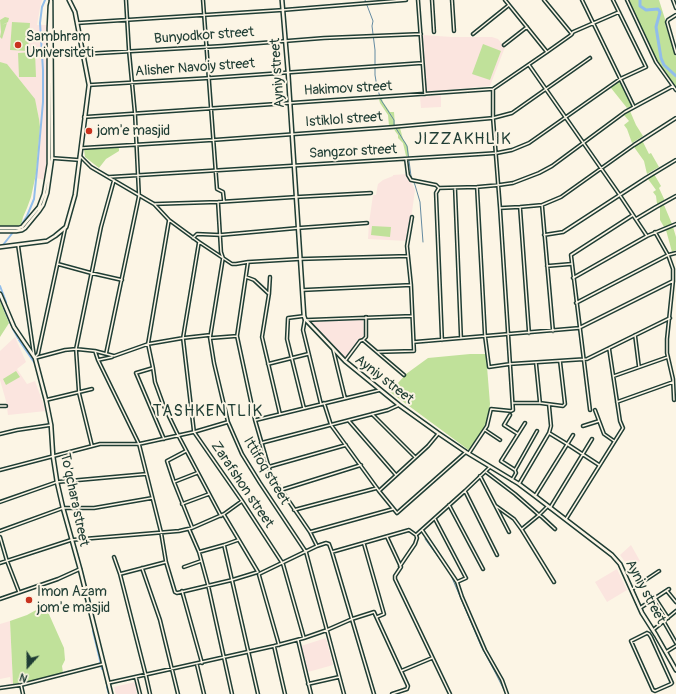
<!DOCTYPE html>
<html>
<head>
<meta charset="utf-8">
<style>
	body { margin:0 }
	#map { position:relative; width:676px; height:694px; overflow:hidden; background:#fcf5e5; font-family:Pangolin,sans-serif }
	canvas { display:block }
	.north { position:absolute; left:8px; top:646px; width:40px; height:40px; -webkit-text-stroke:3px #fcf5e5; paint-order:stroke; rotate:201deg; font-size:11px; font-weight:700; line-height:16px; text-align:center; color:#1f3d34 }
	.north::after { content:''; display:block; margin:auto; width:14px; height:18px; background:#1f3d34; clip-path:polygon(50% 0,100% 100%,50% 72%,0 100%) }
</style>
</head>
<body>
<div id="map">
<canvas width="676" height="694"></canvas>
<div class="north">N</div>
</div>
<script>
const ctx = document.querySelector('canvas').getContext('2d');
ctx.lineJoin = 'round';
function fillPath(path, color) {
  ctx.fillStyle = color;
  ctx.fill(path, 'evenodd');
}
function toPath(rows) {
  const path = new Path2D();
  for (const r of rows) {
    path.moveTo(r[0], r[1]);
    for (let i = 2; i < r.length; i += 2) path.lineTo(r[i], r[i + 1]);
  }
  return path;
}
function stroke(path, color, width, dash) {
  ctx.strokeStyle = color;
  ctx.lineWidth = width;
  ctx.lineCap = dash ? 'butt' : 'round';
  ctx.setLineDash(dash || []);
  ctx.stroke(path);
}
function write(font, color, halo, rows, align = 'center') {
  ctx.font = font + ' Pangolin,sans-serif';
  ctx.lineWidth = 4;
  ctx.setLineDash([]);
  ctx.textBaseline = 'middle';
  ctx.strokeStyle = halo;
  ctx.fillStyle = color;
  for (const [text, x, y, turn = 0] of rows) {
    ctx.save();
    ctx.translate(x, y);
    ctx.rotate((+turn || 0) * Math.PI / 180);
    ctx.textAlign = isNaN(turn) ? turn : align;
    if (halo) ctx.strokeText(text, 0, 0);
    ctx.fillText(text, 0, 0);
    ctx.restore();
  }
}
fillPath(toPath([
	[0,0,42,0,40,8,37,25,47,25,48,125,47,155,45,180,36,178,40,127,37,108,0,62],
	[422,35,452,37,492,37,498,39,505,47,490,86,425,92],
	[441,95,441,107,421,108,420,97],
	[407,174,415,190,412,212,407,241,368,239,369,223,373,195,376,195,378,184,383,180,393,176,393,175],
	[363,320,364,335,345,359,310,322],
	[15,337,26,362,17,369,27,384,35,381,46,411,8,415,6,401,0,380,0,351],
	[631,545,640,561,630,569,620,555],
	[617,569,627,590,607,602,595,582],
	[10,621,13,684,11,684,10,677,0,679,0,624],
	[326,638,333,665,308,672,301,646],
	[135,682,137,694,116,694,114,687]
]), '#fbe5df');
fillPath(toPath([
	[628,0,659,0,665,19,665,24,676,57,676,87,657,61],
	[5,17,9,18,8,22,2,25,7,23,2,39,0,37,1,32,0,20],
	[12,22,30,23,28,51,10,50],
	[483,44,501,51,490,80,472,74],
	[35,52,36,77,19,77,18,53],
	[0,62,7,64,35,99,39,119,40,127,36,174,31,197,27,208,23,217,21,226,0,226],
	[620,81,632,106,627,108,611,88,611,86],
	[379,99,382,99,383,102,390,112,394,112,395,125,389,126,388,115,380,103],
	[630,111,636,125,643,136,632,143,627,129,624,125,629,121,624,115],
	[394,128,400,128,403,139,406,143,408,147,409,156,406,156,403,143,398,138,398,135,395,131],
	[642,140,649,154,651,153,659,167,647,174,644,161,634,147],
	[116,146,119,147,119,151,106,159,99,168,85,157,84,149],
	[654,174,661,186,659,188,665,201,657,204,656,196,653,192,656,190,648,179],
	[664,205,672,224,664,227,660,220,660,206],
	[372,226,391,227,390,237,371,235],
	[673,227,676,237,676,250,672,252,666,230],
	[0,301,9,323,0,337],
	[470,354,486,354,490,404,487,426,470,451,390,392,406,374,428,358],
	[16,371,20,377,6,385,3,379],
	[38,609,48,612,64,648,65,660,62,666,63,673,40,679,13,684,10,621,27,615]
]), '#c0e19a');
stroke(toPath([
	[365,0,373,21,372,26,375,50,375,75,377,87,381,100,394,120,394,125,407,146,411,176,415,185,420,202,423,242],
	[425,539,450,573,481,646,496,674,506,694]
]), '#638aa1', 1);
stroke(toPath([
	[22,224,27,216,34,199,37,170,43,102,43,70,40,23,42,7,45,0],
	[3,245,14,231],
	[0,286,6,302,6,304],
	[4,308,12,326],
	[13,329,18,338],
	[19,340,34,362],
	[53,444,54,454],
	[55,457,55,464],
	[77,553,90,602],
	[93,631,102,669],
	[107,687,109,694]
]), '#91bdea', 2);
stroke(toPath([
	[640,0,640,6,646,10,658,9,660,12,656,27,661,58,664,65,676,76]
]), '#91bdea', 3);
const street = toPath([
	[203,0,217,189,223,192,224,201],
	[418,0,425,94],
	[432,0,434,32],
	[452,0,454,31],
	[505,0,547,52],
	[544,0,572,34],
	[582,0,634,107],
	[627,0,656,62,676,90],
	[673,0,676,8],
	[676,15,668,20,667,22,676,53],
	[78,23,283,10,406,0],
	[473,34,509,5],
	[504,45,527,27],
	[83,54,222,46,324,38,421,34],
	[529,65,619,194,647,236],
	[89,85,210,78,422,63],
	[84,117,378,97,493,89,547,52,571,35,573,32,619,12],
	[82,148,213,140,393,127,493,118,512,113,590,58],
	[80,156,91,167,154,204,169,220,199,242,183,338,194,432,242,501,283,564,304,638],
	[52,158,79,160],
	[406,159,408,175,411,180,436,185,439,188,477,187,499,185,513,183,539,173,552,166,625,112,673,86],
	[109,177,482,154,497,153,512,150,529,143,620,79,646,67,613,0],
	[477,187,485,336,489,367,510,364,587,359,670,318],
	[439,188,436,193,442,340],
	[455,188,461,338],
	[218,202,221,252,223,258,210,338,214,363,228,422,242,454,260,483,306,552,344,694],
	[155,204,218,202,296,197,371,193],
	[542,205,553,331],
	[520,207,529,333],
	[500,208,520,207,542,205,561,197,634,145,676,118],
	[636,219,656,207,676,196],
	[169,220,148,344,153,368,155,382,163,404,178,435,221,516],
	[655,232,668,255,673,269,673,281,667,339,667,353,673,379,674,400],
	[544,235,563,232,646,178,676,160],
	[193,238,197,234,220,235,298,228,367,223],
	[199,242,232,264,236,264,248,262,300,259,408,256],
	[18,245,34,356],
	[248,262,237,336,255,420,271,475,310,532,317,546],
	[58,264,91,273,122,280],
	[547,266,571,264],
	[246,277,254,280,269,294,262,337,280,414],
	[573,278,647,236,676,224],
	[303,290,411,285],
	[269,294,270,277],
	[576,303,668,255,676,253],
	[305,319,303,330,321,404],
	[306,320,412,316],
	[635,335,639,367],
	[211,338,237,336],
	[363,340,377,352,414,351,411,285,407,246,412,217],
	[414,342,579,328,673,281],
	[333,349,345,398],
	[95,351,98,360,139,444,161,532,166,562,175,592,177,593,232,580,258,572],
	[377,352,404,375],
	[106,354,139,196,135,114,129,51,126,0],
	[35,357,38,354,65,229],
	[35,358,65,350,76,349,95,351,114,356,148,344,183,338,210,335],
	[98,360,112,357],
	[345,361,360,341,363,340,366,337,366,317],
	[536,363,540,403],
	[268,364,308,354],
	[153,368,136,373,164,439],
	[614,376,668,357],
	[46,400,92,389],
	[617,402,673,382],
	[324,403,331,425,379,491,397,513,466,452],
	[513,403,540,403,563,406,565,404,560,361],
	[0,406,6,406],
	[304,408,287,339,288,318,304,316],
	[590,410,571,255,633,215],
	[595,410,604,434,614,441],
	[372,414,415,457],
	[510,415,504,425,518,434],
	[256,420,380,390],
	[349,421,396,475],
	[583,426,599,421],
	[485,430,500,440],
	[549,433,567,444,599,465],
	[0,434,17,430,51,425],
	[261,443,388,410,399,405],
	[92,446,79,393,76,349,101,227,114,180],
	[186,451,167,461,174,482,192,527],
	[469,453,487,426,491,409,511,411,513,410,500,208,493,118,493,89],
	[268,467,346,445],
	[0,470,100,444,139,444,194,432,228,422],
	[515,470,537,431],
	[486,472,515,494,539,515,522,529],
	[480,476,509,532],
	[512,480,516,473,515,470,501,461,525,423],
	[174,482,197,473],
	[519,484,549,433,551,426,549,405],
	[281,490,361,465],
	[379,491,428,446,438,434],
	[465,491,497,555],
	[535,496,573,435],
	[0,502,57,482,146,474],
	[182,504,209,494],
	[449,505,483,569],
	[496,506,514,519,522,530,554,582],
	[548,506,539,515,542,517,555,529],
	[550,508,592,439],
	[294,510,377,488],
	[224,515,258,572],
	[566,519,623,428,620,421,609,348],
	[189,529,199,552],
	[422,530,457,582,466,578,435,519],
	[0,531,63,508,94,508,152,498],
	[310,532,393,509],
	[0,537,7,561,19,592],
	[387,537,401,567,395,576,395,579,450,694],
	[364,544,384,614,377,617],
	[224,545,258,694],
	[332,552,374,694],
	[114,557,120,574,146,676,150,694],
	[0,563,71,540,179,531,192,528,224,514,242,501],
	[400,566,415,544,417,538,416,535],
	[184,567,201,561],
	[142,568,160,620,178,694],
	[120,574,166,562],
	[259,574,317,546,326,543,329,544,332,552,409,530,416,535,465,491,490,467],
	[259,575,279,645],
	[457,582,462,597,485,650,502,680,507,694],
	[632,589,659,571],
	[182,591,202,663],
	[667,591,676,602],
	[655,598,668,618],
	[0,599,58,579,80,569],
	[640,608,669,589],
	[664,622,676,643],
	[653,630,676,611],
	[647,633,649,634,651,637,672,683,671,684,655,691,653,690,631,641,647,633],
	[298,640,311,694],
	[274,646,285,694],
	[666,652,676,646],
	[197,665,204,694],
	[401,671,432,658],
	[136,678,140,694],
	[108,683,274,646,304,638,327,630,352,619,374,612,408,686,407,689,392,694],
	[308,684,339,677],
	[21,685,23,694],
	[0,688,21,685,103,664],
	[232,694,208,585,199,552,224,545,238,540]
]);
const secondary = toPath([
	[282,0,288,72,304,316,305,319,345,361,399,405,438,433,466,452,519,484,535,496,612,555,620,564,642,613,656,635,676,670],
	[0,228,19,228,22,227,39,207,44,194,49,164,49,28,50,6,51,2],
	[0,231,16,231,22,230,25,228,39,211,43,205,47,193,52,158,51,1],
	[0,247,47,241,55,236,66,227,75,195,89,85,75,12,69,0],
	[0,294,14,327,35,358,46,400,51,425,53,456,57,482,63,508,80,569,111,694]
]);
stroke(street, '#1f3d34', 4.5);
stroke(secondary, '#1f3d34', 5.5);
stroke(street, '#fcf5e5', 1.5);
stroke(secondary, '#fcf5e5', 2.5);
for (const [x, y, r, color] of [
	[18,45,4,"#c8321e"],
	[89,131,4,"#c8321e"],
	[29,600,4,"#c8321e"]
]) {
  const dot = new Path2D();
  dot.arc(x, y, r, 0, 2 * Math.PI);
  ctx.fillStyle = color;
  ctx.fill(dot);
  stroke(dot, '#fcf5e5', 1.5);
}
write('14px', '#1f3d34', '#fcf5e5', [
	["Bunyodkor street",204,36,-4],
	["Alisher Navoiy street",195,68,-4],
	["Ayniy street",278,73,-94],
	["Hakimov street",348,89,-3],
	["Istiklol street",344,120,-4],
	["Sangzor street",353,152,-3],
	["Ayniy street",384,380,38],
	["Ittifoq street",266,471,59],
	["Zarafshon street",242,485,56],
	["To'qchara street",74,500,78],
	["Ayniy street",645,592,62]
]);
write('14px', '#1f3d34', '#fcf5e5', [
	["Sambhram",26,37],
	["Universiteti",26,53],
	["jom'e masjid",97,131],
	["Imon Azam",37,592],
	["jom'e masjid",37,608]
], 'left');
ctx.letterSpacing = '1px';
write('16px', '#1f3d34', '#fcf5e5', [
	["JIZZAKHLIK",463,140],
	["TASHKENTLIK",208,412]
]);
ctx.letterSpacing = '0px';
</script>
</body>
</html>
